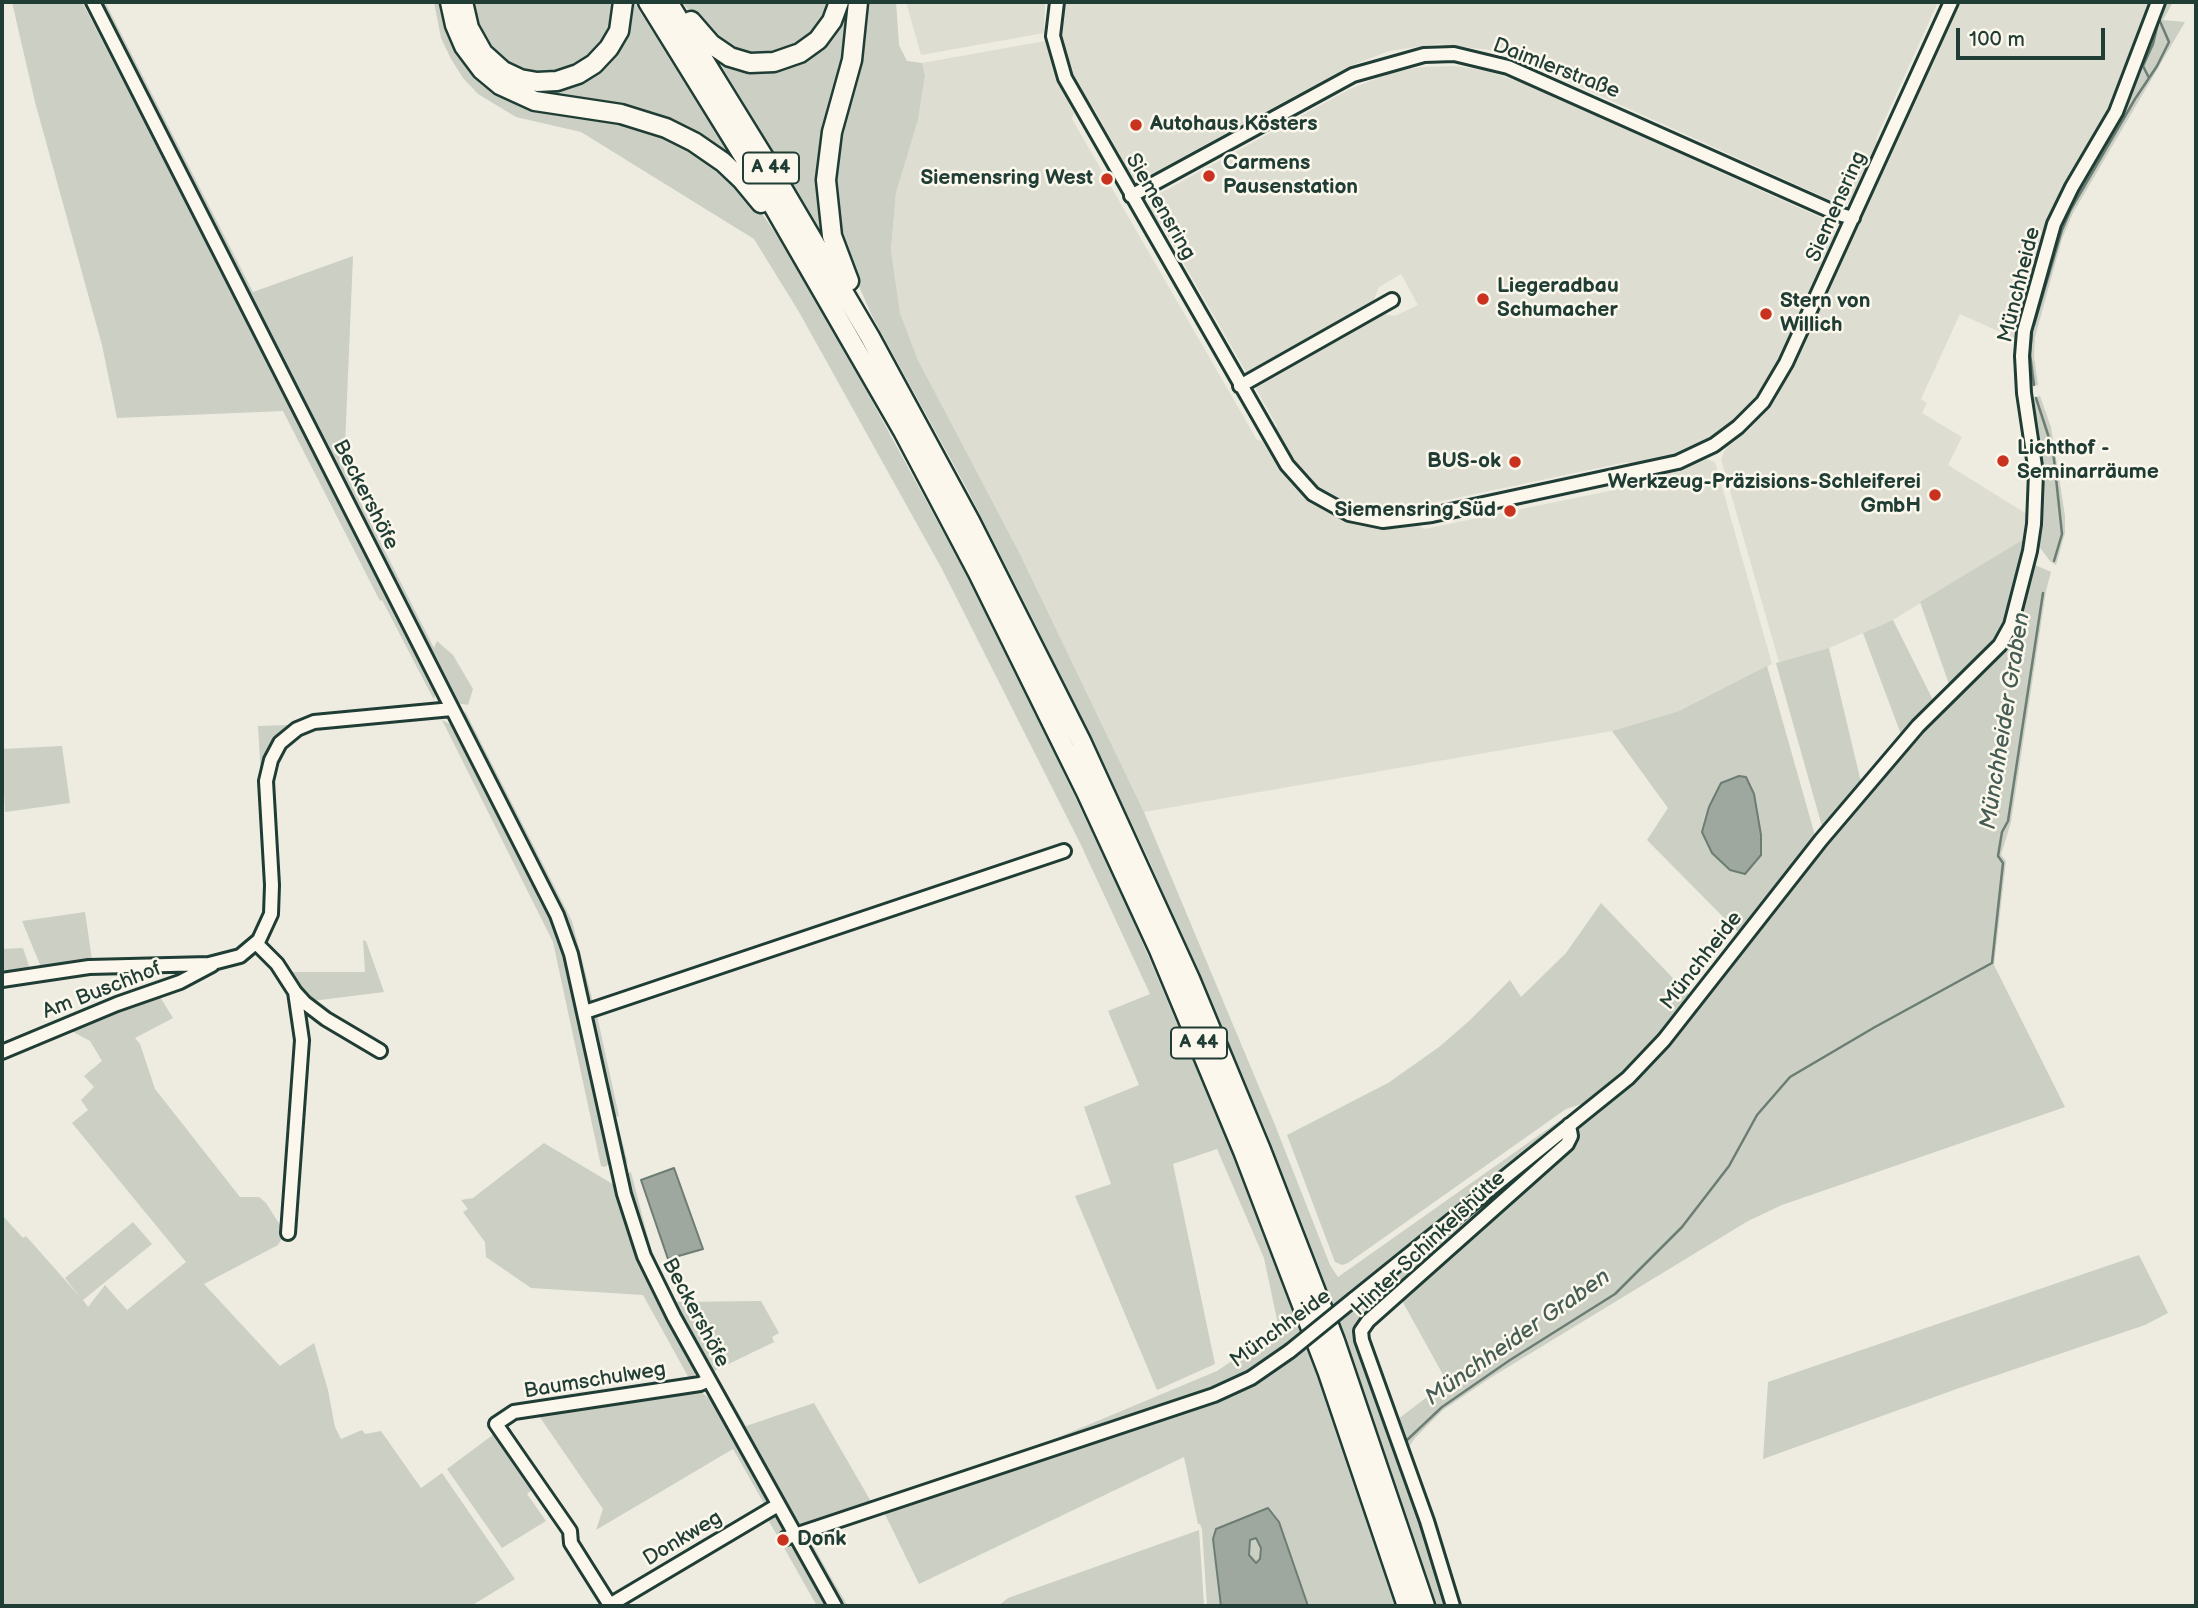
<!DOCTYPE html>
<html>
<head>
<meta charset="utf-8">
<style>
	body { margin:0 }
	#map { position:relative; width:2198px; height:1608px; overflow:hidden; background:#eeece1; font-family:"Balsamiq Sans",sans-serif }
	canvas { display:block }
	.frame { position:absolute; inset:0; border:4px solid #1f3d34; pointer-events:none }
	.scale { position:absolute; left:1956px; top:28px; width:149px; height:32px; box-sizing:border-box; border:4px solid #1f3d34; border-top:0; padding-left:9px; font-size:21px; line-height:24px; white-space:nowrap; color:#1f3d34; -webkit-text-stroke:5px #fbf7ec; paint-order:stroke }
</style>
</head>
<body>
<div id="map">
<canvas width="2198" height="1608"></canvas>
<div class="frame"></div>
<div class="scale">100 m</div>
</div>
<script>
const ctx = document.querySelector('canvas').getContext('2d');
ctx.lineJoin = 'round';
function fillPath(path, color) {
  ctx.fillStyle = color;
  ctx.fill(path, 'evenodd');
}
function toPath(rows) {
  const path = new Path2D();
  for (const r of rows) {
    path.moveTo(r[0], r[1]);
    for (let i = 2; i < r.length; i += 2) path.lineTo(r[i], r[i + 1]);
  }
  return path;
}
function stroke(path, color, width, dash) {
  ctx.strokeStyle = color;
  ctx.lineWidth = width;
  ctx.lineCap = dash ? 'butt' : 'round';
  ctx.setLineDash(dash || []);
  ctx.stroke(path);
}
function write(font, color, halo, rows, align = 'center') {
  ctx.font = font + ' "Balsamiq Sans",sans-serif';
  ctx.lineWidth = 5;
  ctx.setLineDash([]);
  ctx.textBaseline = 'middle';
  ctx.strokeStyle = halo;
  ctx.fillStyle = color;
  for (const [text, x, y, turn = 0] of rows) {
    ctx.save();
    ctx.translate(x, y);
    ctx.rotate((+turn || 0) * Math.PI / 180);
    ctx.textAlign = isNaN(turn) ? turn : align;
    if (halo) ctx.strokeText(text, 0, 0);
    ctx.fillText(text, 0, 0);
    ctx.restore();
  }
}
fillPath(toPath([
	[906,2,1045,2,1044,33,921,55],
	[1063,2,1938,2,1876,139,1878,144,1855,195,1847,203,1835,202,1521,60,1489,50,1438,44,1389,51,1348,67,1146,177,1135,179,1126,171,1119,159,1120,155,1093,107,1088,106,1072,74,1062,44,1060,19],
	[1960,2,2151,2,2107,116,2049,226,2025,300,2018,340,1960,314,1921,399,1927,403,1922,413,1962,437,1948,465,2030,516,2029,536,1893,620,1827,649,1779,662,1721,459,1726,448,1748,431,1775,400,1798,359],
	[1045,41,1055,78,1074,113,1072,119,1257,440,1262,441,1282,473,1305,499,1343,521,1360,526,1394,529,1419,526,1424,529,1624,488,1627,483,1672,472,1706,459,1715,462,1772,664,1679,711,1612,731,1144,812,1020,554,918,360,900,313,891,250,896,193,918,120,925,75,922,63],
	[1456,66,1488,71,1528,85,1826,220,1835,229,1834,241,1784,352,1762,390,1729,425,1703,442,1668,457,1632,465,1627,462,1432,503,1429,507,1404,512,1374,511,1352,507,1333,498,1315,485,1287,452,1275,431,1277,426,1256,389,1257,383,1380,314,1395,316,1418,305,1401,274,1379,287,1373,302,1368,307,1251,373,1246,372,1161,224,1156,223,1151,214,1149,204,1157,195,1350,89,1393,72,1421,67]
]), '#ddddd2');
fillPath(toPath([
	[12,2,82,2,434,681,436,690,434,700,382,600,380,601,283,411,117,418,102,345,35,102],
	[101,2,105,2,253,292,353,256,344,470,434,648,437,641,453,655,473,689,468,705,457,703,144,91,140,78],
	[434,2,444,2,481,79,675,139,704,155,752,199,785,247,848,357,991,620,1126,904,1229,1145,1325,1386,1396,1606,1308,1606,1279,1522,1268,1508,1215,1529,1213,1539,1221,1606,1207,1606,1202,1529,1200,1524,1198,1524,1184,1457,919,1584,883,1510,1219,1400,1252,1382,1242,1378,1213,1392,1034,1451,1040,1445,1217,1371,1279,1329,1264,1258,1217,1149,1173,1164,1215,1364,1157,1390,1075,1196,1111,1184,1084,1107,1139,1085,1108,1011,1150,994,1080,843,942,569,799,312,754,239,581,132,516,117,478,94,463,78,451,59,441,38],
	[470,2,616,2,614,25,606,40,580,66,558,74,518,74,491,54,472,14],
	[626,2,634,2,740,171,686,134,506,86,463,23,511,78,592,69],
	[682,2,831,2,817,31,795,49,773,56,745,55,724,47,703,29],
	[842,2,853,2,827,242,715,55,801,57],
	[865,2,896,2,899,45,907,61,922,63,925,75,918,120,896,193,891,250,900,313,918,360,1020,554,1144,812,1275,1125,1330,1265,1338,1277,1569,1114,1572,1118,1565,1133,1568,1140,1356,1328,1450,1606,1434,1606,1390,1474,1339,1334,1334,1306,1266,1131,1148,858,1036,625,968,491,872,316,836,234,831,169],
	[2163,2,2173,2,2163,20,2185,22,2073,213,2062,239,2035,337,2034,356,2038,385,2026,386,2025,357,2047,253],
	[2040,396,2051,427,2065,516,2065,533,2056,565,2050,561,2035,541,2028,399],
	[2029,536,2002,636,1950,687,1920,602],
	[2033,564,2051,572,2046,591,2011,822,2001,855,2006,861,1994,965,2065,1107,1782,1205,1748,1221,1490,1378,1443,1410,1415,1438,1405,1452,1394,1422,1447,1382,1400,1297,1575,1135,1576,1124,1644,1069,1868,787,1941,709,1990,664,2009,639,2030,566],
	[1893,620,1934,702,1902,737,1863,633],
	[1829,648,1861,782,1823,830,1776,663],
	[1767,666,1816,839,1740,934,1647,840,1668,808,1612,731,1679,711],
	[465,711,572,921,594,1006,589,1000,576,948,562,913,463,716],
	[442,720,454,726,558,930,568,961,612,1161,605,1167,601,1166,553,942],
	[288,725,289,728,272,744,263,766,261,778,258,726],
	[62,746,70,803,5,812,2,749],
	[1601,903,1691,997,1639,1064,1591,1101,1566,1109,1348,1263,1342,1265,1335,1262,1287,1135,1388,1083,1439,1047,1469,1021,1510,980,1521,997,1566,953],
	[85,912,92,960,41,967,22,921],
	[363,940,366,941,384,992,312,1001,290,972,365,972],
	[23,948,30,969,2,975,2,949],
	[157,992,173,1018,135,1038,140,1044,155,1089,240,1197,259,1197,266,1203,285,1233,278,1245,204,1284,280,1366,314,1343,328,1390,335,1427,341,1439,362,1430,365,1434,381,1431,421,1488,442,1473,515,1579,471,1606,2,1606,2,1215,23,1238,26,1236,80,1297,65,1278,133,1222,152,1244,83,1300,88,1307,105,1285,127,1310,186,1262,72,1123,88,1110,81,1100,94,1087,84,1076,102,1061,90,1041,66,1028],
	[596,1011,619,1116,616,1117,628,1164,623,1157,593,1018],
	[544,1143,616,1186,639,1257,656,1296,696,1369,696,1373,690,1380,643,1295,531,1288,486,1257,485,1242,463,1212,468,1209,461,1200,473,1198],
	[631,1172,655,1265,675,1302,761,1301,779,1333,772,1337,774,1342,714,1371,746,1426,814,1403,873,1505,799,1528,795,1526,672,1306,653,1265,632,1200,627,1174],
	[2139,1255,2168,1313,2145,1325,1962,1387,1763,1459,1768,1382],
	[698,1392,704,1394,713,1402,768,1500,766,1507,733,1449,596,1530,603,1509,537,1413],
	[498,1431,537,1486,527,1494,546,1521,502,1548,447,1469],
	[775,1514,777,1516,827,1606,817,1606,766,1516],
	[1199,1530,1204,1605,998,1606,1008,1598],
	[807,1535,829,1574,848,1606,840,1606,804,1542],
	[1256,1538,1261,1548,1260,1559,1255,1563,1249,1555,1250,1540]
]), '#cbcfc4');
const water = toPath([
	[1739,776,1746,777,1754,794,1761,835,1761,855,1745,874,1730,870,1712,853,1702,832,1709,807,1721,783,1739,776],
	[674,1168,703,1249,668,1259,641,1180,674,1168],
	[1268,1508,1279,1522,1308,1606,1221,1606,1213,1539,1216,1529,1268,1508],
	[1256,1538,1261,1548,1260,1559,1256,1563,1249,1555,1250,1540,1256,1538]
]);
fillPath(water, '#9fa89f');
stroke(water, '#6c7d74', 2);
stroke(toPath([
	[2149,78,2143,66,2153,44,2159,19],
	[2034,325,2062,230,2071,209,2135,99,2157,66,2169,42,2159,19,2160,11],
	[2032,333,2030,354,2034,385],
	[2036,398,2053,450,2062,534,2054,561],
	[1405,1442,1442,1407,1510,1360,1615,1294,1682,1227,1729,1166,1757,1115,1790,1077,1875,1027,1992,963,2003,863,1998,856,2002,832,2008,821,2043,593],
	[1397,1455,1436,1572]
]), '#6c7d74', 2.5);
const minor = toPath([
	[93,2,557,915,571,954,624,1194,644,1256,674,1317,835,1606],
	[1057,2,1053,36,1065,78,1287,465,1313,494,1349,514,1383,521,1432,515,1678,462,1714,445,1738,427,1763,402,1786,363,1951,2],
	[1131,196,1353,75,1424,55,1454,54,1508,67,1838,214,1853,218],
	[1240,386,1392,300],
	[256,943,277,964,295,992,305,1003,326,1019,380,1051],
	[2,980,89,967,209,964,240,956,259,940,271,914,272,885,266,781,271,760,280,743,297,729,314,722,452,709],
	[585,1012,1064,851],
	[2,1052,117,1004,180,982,212,965],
	[288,1233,302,1040,295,992],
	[1354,1299,1628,1078,1664,1040,1821,840,1918,726,2000,645,2011,625,2030,551,2034,524,2036,473,2024,393,2022,356,2024,331,2054,224,2072,187,2116,112,2158,2],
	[786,1538,1214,1395,1251,1378,1290,1351],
	[610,1605,571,1543,570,1531,496,1424,514,1412,700,1384,709,1380],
	[608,1606,778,1505],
	[1453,1606,1427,1521,1362,1340,1361,1331,1368,1321,1567,1144,1571,1136,1569,1125]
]);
const highway = toPath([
	[450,2,455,25,464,46,482,70,500,85,535,101,621,114,666,128,694,142,723,162,742,180,761,203],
	[463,2,469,28,483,53,503,71,520,79,537,82,557,81,578,74,594,64,609,48,619,31,623,2],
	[648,2,760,183,903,431,978,573,1086,792,1159,950,1243,1151,1328,1373,1407,1606],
	[668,2,768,164,870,337,970,521,1081,741,1190,979,1261,1150,1335,1341,1425,1606],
	[691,21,711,44,730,57,750,63,774,62,800,53,818,40,832,21,839,2],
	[849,281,832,236,826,180,832,132,852,60,858,2]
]);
stroke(minor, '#1f3d34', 18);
stroke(highway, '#1f3d34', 23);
stroke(minor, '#fbf7ec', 12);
stroke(highway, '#fbf7ec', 18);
const minorBridge = toPath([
	[1290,1351,1354,1299]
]);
stroke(minorBridge, '#1f3d34', 18, []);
stroke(minorBridge, '#fbf7ec', 12);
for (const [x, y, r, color] of [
	[1136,125,7,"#c8321e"],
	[1209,176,7,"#c8321e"],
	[1107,179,7,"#c8321e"],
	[1483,299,7,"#c8321e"],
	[1766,314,7,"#c8321e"],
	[2003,461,7,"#c8321e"],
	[1515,462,7,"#c8321e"],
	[1935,495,7,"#c8321e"],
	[1510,511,7,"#c8321e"],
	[783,1540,7,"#c8321e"]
]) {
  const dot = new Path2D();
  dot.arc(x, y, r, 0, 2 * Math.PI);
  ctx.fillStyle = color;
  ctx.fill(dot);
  stroke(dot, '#fbf7ec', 2.5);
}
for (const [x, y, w] of [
	[771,168,56],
	[1199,1043,56]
]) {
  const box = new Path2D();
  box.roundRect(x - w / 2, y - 15.5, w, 31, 5);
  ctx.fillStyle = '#fbf7ec';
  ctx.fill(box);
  stroke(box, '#1f3d34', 2);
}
write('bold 19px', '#1f3d34', null, [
	["A 44",771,168],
	["A 44",1199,1043]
]);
write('21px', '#1f3d34', '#fbf7ec', [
	["Daimlerstraße",1556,69,21],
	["Siemensring",1160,207,60],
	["Siemensring",1837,207,-66],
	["Münchheide",2020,285,-76],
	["Beckershöfe",365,495,63],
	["Münchheide",1702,961,-52],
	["Am Buschhof",102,991,-21],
	["Hinter Schinkelshütte",1429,1244,-43],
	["Beckershöfe",695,1313,62],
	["Münchheide",1281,1329,-36],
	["Baumschulweg",595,1381,-9],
	["Donkweg",683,1539,-31]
]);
write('bold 21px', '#1f3d34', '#fbf7ec', [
	["Autohaus Kösters",1150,125],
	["Carmens",1223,164],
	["Pausenstation",1223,188],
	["Siemensring West",1093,179,"right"],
	["Liegeradbau",1497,287],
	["Schumacher",1497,311],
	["Stern von",1780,302],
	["Willich",1780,326],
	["Lichthof -",2017,449],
	["Seminarräume",2017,473],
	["BUS-ok",1501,462,"right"],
	["Werkzeug-Präzisions-Schleiferei",1921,483,"right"],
	["GmbH",1921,507,"right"],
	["Siemensring Süd",1496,511,"right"],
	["Donk",797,1540]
], 'left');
write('italic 23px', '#455d54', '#fbf7ec', [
	["Münchheider Graben",2006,721,-81],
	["Münchheider Graben",1518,1338,-35]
]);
</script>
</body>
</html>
